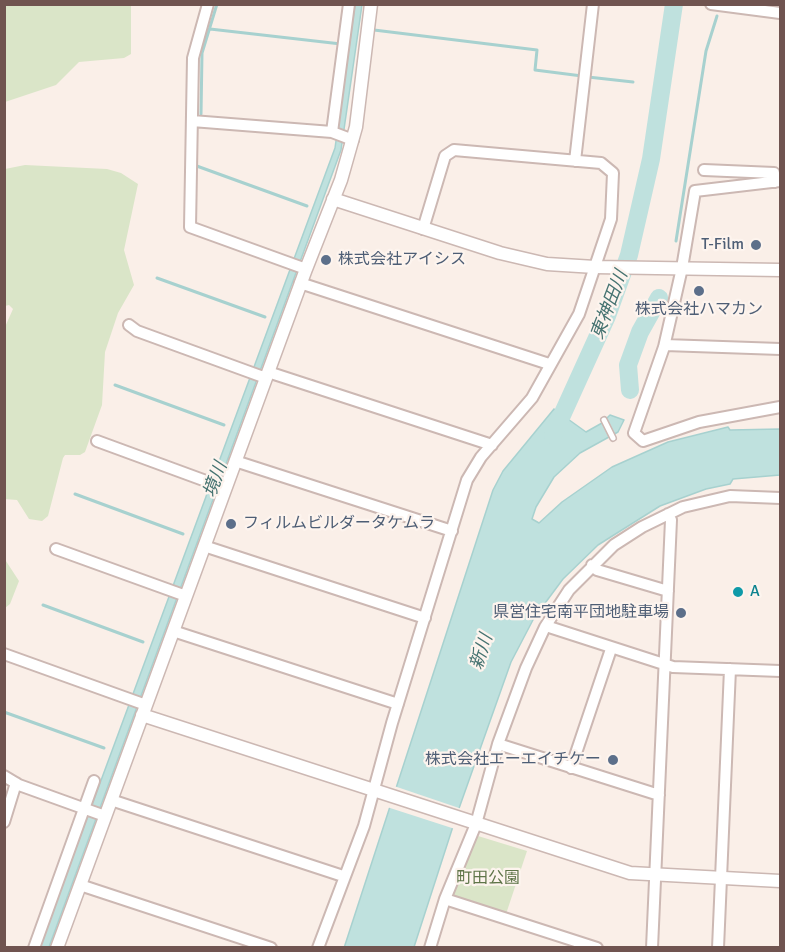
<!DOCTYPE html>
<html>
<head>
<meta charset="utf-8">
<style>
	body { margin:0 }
	#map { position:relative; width:785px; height:952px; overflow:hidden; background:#faefe8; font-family:Signika,sans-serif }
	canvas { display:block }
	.frame { position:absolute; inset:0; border:6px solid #705450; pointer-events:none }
</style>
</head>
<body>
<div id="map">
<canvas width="785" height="952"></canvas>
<div class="frame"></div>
</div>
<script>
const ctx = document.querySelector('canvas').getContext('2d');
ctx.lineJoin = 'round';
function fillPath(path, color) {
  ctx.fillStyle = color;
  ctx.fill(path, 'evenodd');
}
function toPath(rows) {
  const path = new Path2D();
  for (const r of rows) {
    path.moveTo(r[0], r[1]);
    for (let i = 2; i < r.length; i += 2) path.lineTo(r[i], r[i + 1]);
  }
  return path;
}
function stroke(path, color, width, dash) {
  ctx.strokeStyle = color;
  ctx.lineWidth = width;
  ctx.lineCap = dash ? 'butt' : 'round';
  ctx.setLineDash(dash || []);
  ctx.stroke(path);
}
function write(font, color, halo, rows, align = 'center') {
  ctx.font = font + ' Signika,"Noto Sans JP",sans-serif';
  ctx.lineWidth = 4.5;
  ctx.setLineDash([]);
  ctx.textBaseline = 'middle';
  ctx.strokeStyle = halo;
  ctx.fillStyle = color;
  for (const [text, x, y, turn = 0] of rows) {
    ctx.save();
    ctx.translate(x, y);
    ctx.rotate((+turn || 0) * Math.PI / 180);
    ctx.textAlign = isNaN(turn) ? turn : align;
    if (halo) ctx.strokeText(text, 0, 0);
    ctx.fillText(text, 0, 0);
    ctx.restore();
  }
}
fillPath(toPath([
	[5,4,131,5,131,54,124,58,79,62,56,85,5,102],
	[25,165,107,169,121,173,138,184,124,250,134,285,118,313,105,352,102,405,85,452,80,455,65,455,63,458,48,516,42,521,29,519,17,500,4,499,5,327,13,309,9,305,5,306,5,169],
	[4,558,19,581,10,604,5,608],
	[478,836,527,851,506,914,455,898,452,892,475,837]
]), '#dae5c8');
const water = toPath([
	[355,5,362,5,341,150,49,947,39,948,335,148,355,5],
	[554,409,586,432,602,423,610,415,624,420,618,432,580,453,554,477,536,507,532,519,539,523,562,502,612,467,668,442,728,427,730,430,780,429,780,475,733,479,730,484,706,489,660,506,598,545,563,579,534,618,511,662,457,814,414,947,344,948,493,490,503,471,554,409]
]);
fillPath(water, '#bfe1de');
stroke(water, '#a7d1cf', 1.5);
fillPath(toPath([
	[394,786,462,809,455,829,387,807]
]), '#faefe8');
stroke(toPath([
	[210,29,341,44],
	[374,30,537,50,535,70,582,76],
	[588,77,633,82],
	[201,114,202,53,217,4],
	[194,165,307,206],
	[676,241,706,51,717,16],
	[157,278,265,317],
	[115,385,224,425],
	[75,494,183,534],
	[43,605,143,642],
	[4,712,104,748]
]), '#a7d1cf', 3);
stroke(toPath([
	[630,390,628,365,640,332,659,298],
	[553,435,607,316,629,255,651,159,674,4]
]), '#bfe1de', 18);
const service = toPath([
	[604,420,613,438]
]);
const minor = toPath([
	[208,4,193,58,190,227,306,269],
	[711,4,780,13],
	[192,121,332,132,353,140],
	[332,132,349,4],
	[575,161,593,4],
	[704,170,774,173,775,182],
	[780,181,695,191,682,268,664,347,634,433,643,441,699,422,780,407],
	[300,283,549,364],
	[129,325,137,331,266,378],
	[665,345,780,349],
	[268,372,492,445],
	[97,441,225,488],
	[235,461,452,531],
	[204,546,425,618],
	[56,549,186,596],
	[592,565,597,570,668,591],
	[546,626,673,667,780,671],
	[173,631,398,704],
	[4,654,146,705],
	[498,744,659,795],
	[571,768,611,649],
	[4,776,19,785,105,816],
	[111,800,343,876],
	[4,822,16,783],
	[80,885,271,948],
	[445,899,597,948],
	[34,948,94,781],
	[318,948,364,826,392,723,467,480,481,457,532,398,579,314,611,219,613,173,601,163,454,150,445,156,423,229],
	[430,948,445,899,476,824,498,744,526,668,545,627,569,590,614,545,642,527,683,507,730,496,780,498],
	[652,948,671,520,668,514],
	[718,948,730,669]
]);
const tertiary = toPath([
	[333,199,500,253,547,264,595,267,780,270],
	[142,715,630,873,780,881],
	[57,948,306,269,341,180,356,127,371,4]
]);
stroke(service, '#ccb8b3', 8);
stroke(minor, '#ccb8b3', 14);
stroke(tertiary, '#ccb8b3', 15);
stroke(service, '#fff', 5);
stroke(minor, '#fff', 10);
stroke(tertiary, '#fff', 12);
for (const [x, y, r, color] of [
	[756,245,6,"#5c6f8a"],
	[326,260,6,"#5c6f8a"],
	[699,291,6,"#5c6f8a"],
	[231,524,6,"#5c6f8a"],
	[738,592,6,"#0f9aa8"],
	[681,613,6,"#5c6f8a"],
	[613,760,6,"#5c6f8a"]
]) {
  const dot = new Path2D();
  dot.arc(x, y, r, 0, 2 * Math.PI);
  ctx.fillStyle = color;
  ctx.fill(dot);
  stroke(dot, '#fdf4ee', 2);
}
write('16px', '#4e5e75', '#fdf4ee', [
	["T-Film",744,245],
	["株式会社アイシス",338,260,"left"],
	["株式会社ハマカン",699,310,"center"],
	["フィルムビルダータケムラ",243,524,"left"],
	["県営住宅南平団地駐車場",669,613],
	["株式会社エーエイチケー",601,760]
], 'right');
write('16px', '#0d838f', '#fdf4ee', [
	["A",750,592]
], 'left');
write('16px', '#5f7549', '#fdf4ee', [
	["町田公園",488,879]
]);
write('italic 18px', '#467371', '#fdf4ee', [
	["東神田川",610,305,-69],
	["境川",216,480,-70],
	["新川",482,652,-72]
]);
</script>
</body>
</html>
